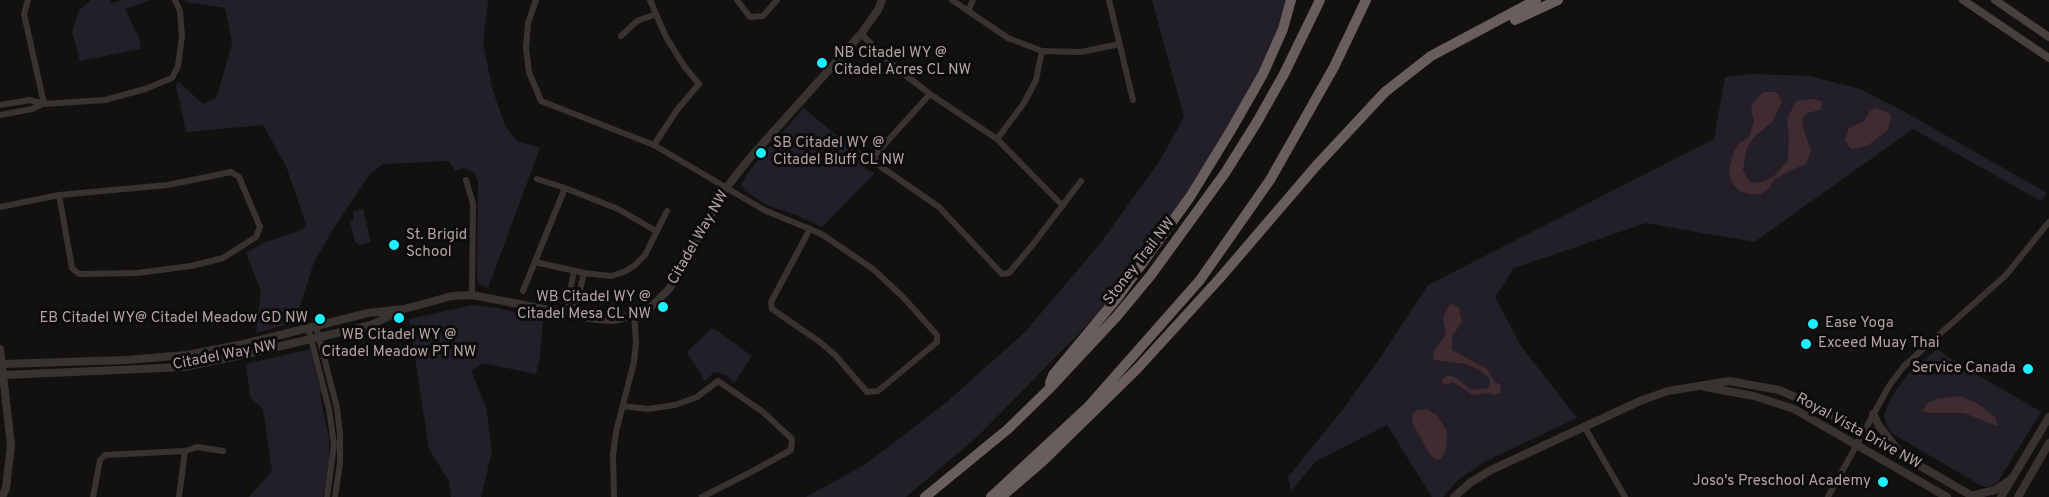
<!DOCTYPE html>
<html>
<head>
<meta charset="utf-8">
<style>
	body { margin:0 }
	canvas { display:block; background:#121110 }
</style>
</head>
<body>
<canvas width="2049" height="497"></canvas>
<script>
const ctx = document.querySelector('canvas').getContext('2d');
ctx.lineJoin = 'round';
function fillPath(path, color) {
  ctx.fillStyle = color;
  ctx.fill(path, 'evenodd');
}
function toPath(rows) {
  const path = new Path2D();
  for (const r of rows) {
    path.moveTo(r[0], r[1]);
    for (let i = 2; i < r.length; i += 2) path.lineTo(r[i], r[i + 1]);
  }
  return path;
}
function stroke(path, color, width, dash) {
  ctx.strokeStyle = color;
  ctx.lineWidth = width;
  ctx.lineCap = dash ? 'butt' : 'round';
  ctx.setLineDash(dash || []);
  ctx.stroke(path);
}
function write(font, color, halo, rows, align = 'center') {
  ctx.font = font + ' Overpass,sans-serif';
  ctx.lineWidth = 6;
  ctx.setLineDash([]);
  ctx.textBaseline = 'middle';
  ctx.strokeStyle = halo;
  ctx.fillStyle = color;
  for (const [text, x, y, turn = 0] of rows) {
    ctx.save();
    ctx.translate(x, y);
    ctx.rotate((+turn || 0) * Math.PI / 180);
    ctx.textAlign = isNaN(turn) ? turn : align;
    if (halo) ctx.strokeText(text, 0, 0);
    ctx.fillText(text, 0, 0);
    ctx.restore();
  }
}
fillPath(toPath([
	[91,0,110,0,112,3,122,0,150,0,125,9,140,40,140,49,80,61,72,32,79,10],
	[185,0,488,0,483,43,492,88,505,126,517,141,540,148,488,288,479,284,477,279,478,182,475,173,464,168,455,171,449,161,383,164,370,174,334,228,314,262,299,309,298,321,256,333,261,291,246,253,263,243,302,230,306,224,286,166,263,125,186,132,176,85,179,82,203,104,217,97,232,43,225,8,186,2],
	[1152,0,1289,0,1264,67,1191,190,1097,315,977,437,906,497,806,497,866,464,948,401,1025,332,1099,245,1159,162,1184,117],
	[1753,74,1809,76,1860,89,1903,111,2047,193,2041,201,1913,129,1754,242,1646,223,1514,268,1495,297,1521,346,1577,418,1484,462,1458,480,1443,497,1432,497,1387,425,1316,461,1291,491,1288,477,1344,408,1380,358,1428,285,1714,139,1725,77],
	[804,108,832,132,864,153,862,158,864,166,867,170,875,173,822,227,799,216,767,205,745,191,741,184,747,174,768,148],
	[363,209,371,242,359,245,355,242,350,221,353,220,353,211],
	[473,305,497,308,543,319,540,356,536,374,482,363,471,371,486,407,492,451,481,497,451,497,449,481,429,449,409,319],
	[711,329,715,329,752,356,734,383,726,375,717,372,713,373,705,381,687,352],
	[310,349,321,391,320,395,329,439,329,462,323,497,249,497,272,471,263,409,250,397,246,364],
	[1937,349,1954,361,2041,412,1997,483,1988,487,1982,486,1893,434,1887,426,1884,416,1888,404,1897,389,1908,374]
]), '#231f28');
fillPath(toPath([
	[1763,92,1776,92,1779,95,1782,101,1773,121,1753,138,1746,150,1743,170,1749,181,1755,183,1766,181,1775,175,1788,161,1789,134,1787,119,1796,101,1815,99,1823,102,1820,110,1807,113,1802,119,1803,128,1811,150,1806,164,1789,171,1774,180,1769,188,1761,194,1750,194,1741,192,1732,183,1729,171,1734,151,1739,144,1749,137,1754,121,1751,109,1754,102],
	[1876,108,1889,113,1891,117,1888,130,1867,146,1851,149,1845,140,1849,128,1864,121,1870,111],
	[1451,303,1459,308,1462,322,1452,336,1452,350,1487,369,1495,383,1498,383,1501,387,1500,393,1494,395,1487,393,1473,395,1453,382,1445,385,1441,382,1446,376,1450,376,1455,377,1470,389,1477,390,1481,388,1487,389,1490,384,1489,378,1478,369,1465,364,1434,360,1433,352,1446,335,1443,317],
	[1959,396,1975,402,1989,412,1996,419,1997,426,1964,413,1929,413,1922,411,1928,403,1937,399],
	[1427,409,1437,416,1447,431,1446,449,1442,457,1438,460,1433,458,1428,451,1413,424,1412,415,1417,410]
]), '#402c30');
stroke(toPath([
	[28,0,24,14,44,104],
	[536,0,528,23,526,48,529,72,541,101,654,145,764,210,800,225,810,229,823,235,873,269,903,297,937,335,937,342,878,391,867,392,835,355,820,342,772,309,771,302,810,229],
	[650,0,666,37,684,66,699,84,677,110,654,145],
	[737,0,750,17,763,16,777,0],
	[952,0,1008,38,1042,51,1081,52,1120,44],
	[1109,0,1133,100],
	[968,11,973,0],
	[861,34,895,67,930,94,997,139,1063,206],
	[621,36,637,21,656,14],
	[930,94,874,156,877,164,939,207,1002,274,1009,273,1034,243,1081,181],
	[0,105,30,100,44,104,105,100,145,89,172,78,178,66,182,36,180,11,175,0],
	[0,115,32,109,43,104],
	[997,139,1024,103,1036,80,1042,51],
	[537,179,565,188],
	[466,180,473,204,472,295],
	[0,207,59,195,168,185,231,172,239,177,260,227,256,237,223,258,191,266,137,273,79,274,72,268,59,195],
	[535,262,584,273,611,276,624,272,634,266,645,255,667,211],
	[523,291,565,188,618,209,656,231],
	[566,313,574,271],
	[574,315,584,273],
	[316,326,337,408,340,434,340,463,335,497],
	[308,327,329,409,334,445,327,497],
	[623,406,648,409,675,405,697,397,718,381,763,412,792,439,791,450,753,471,702,497],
	[1584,426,1625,497],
	[185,451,197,447,223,451],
	[93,497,100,460,105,455,185,451,179,497],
	[614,497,613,455,616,432,634,362,636,342,634,315],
	[1828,497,1889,386,1904,366,2006,275,2049,222]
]), '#373331', 6);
stroke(toPath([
	[0,349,11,445,6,488,2,497],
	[3,364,126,360,187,355,244,344,368,313,404,309,452,296,472,295,596,319,613,320,634,315,651,307,669,289,727,187,749,159,861,34,878,10,882,0],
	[5,375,184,367,247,354,371,325,397,312],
	[1705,387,1754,396,1794,409,1947,497],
	[1873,414,1879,426,1901,454],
	[1971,496,1995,490,2010,480],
	[1454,497,1471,482,1491,470,1640,401,1668,391,1729,381,1779,390,1816,406,1974,497],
	[2001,497,2049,417],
	[2018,497,2049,443]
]), '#373331', 8);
stroke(toPath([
	[1963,0,2049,58],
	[1995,0,2049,37]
]), '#47403f', 8);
stroke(toPath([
	[1515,20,1558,0],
	[1050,383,1053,375,1118,297,1190,197,1231,130,1263,74,1283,29,1291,0],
	[925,497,1008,429,1048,390,1117,316,1151,275,1225,173,1257,122,1284,74,1320,0],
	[991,497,1088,407,1200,280,1270,180,1334,67,1366,0],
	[1001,497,1042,462,1137,369,1220,278,1316,166,1385,92,1431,56,1536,0]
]), '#695e5d', 10);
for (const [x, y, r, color] of [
	[822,63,6,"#1cf0ff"],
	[761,153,6,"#1cf0ff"],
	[394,245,6,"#1cf0ff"],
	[663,307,6,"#1cf0ff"],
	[399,318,6,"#1cf0ff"],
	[320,319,6,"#1cf0ff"],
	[1813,324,6,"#1cf0ff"],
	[1806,344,6,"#1cf0ff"],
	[2028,369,6,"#1cf0ff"],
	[1883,482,6,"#1cf0ff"]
]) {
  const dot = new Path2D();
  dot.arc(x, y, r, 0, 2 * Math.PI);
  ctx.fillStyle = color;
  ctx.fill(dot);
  stroke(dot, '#0d0c0c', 2);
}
write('15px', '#b4a2a1', '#0d0c0c', [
	["NB Citadel WY @",834,54],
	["Citadel Acres CL NW",834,71],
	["SB Citadel WY @",773,144],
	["Citadel Bluff CL NW",773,161],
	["St. Brigid",406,236],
	["School",406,253],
	["WB Citadel WY @",651,298,"right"],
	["Citadel Mesa CL NW",651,315,"right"],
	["EB Citadel WY@ Citadel Meadow GD NW",308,319,"right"],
	["Ease Yoga",1825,324],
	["WB Citadel WY @",399,336,"center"],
	["Citadel Meadow PT NW",399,353,"center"],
	["Exceed Muay Thai",1818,344],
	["Service Canada",2016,369,"right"],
	["Joso's Preschool Academy",1871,482,"right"]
], 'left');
write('15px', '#b4a2a1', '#0d0c0c', [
	["Citadel Way NW",699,238,-60],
	["Stoney Trail NW",1140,262,-52],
	["Citadel Way NW",225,356,-11],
	["Royal Vista Drive NW",1858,432,29]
]);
</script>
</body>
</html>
